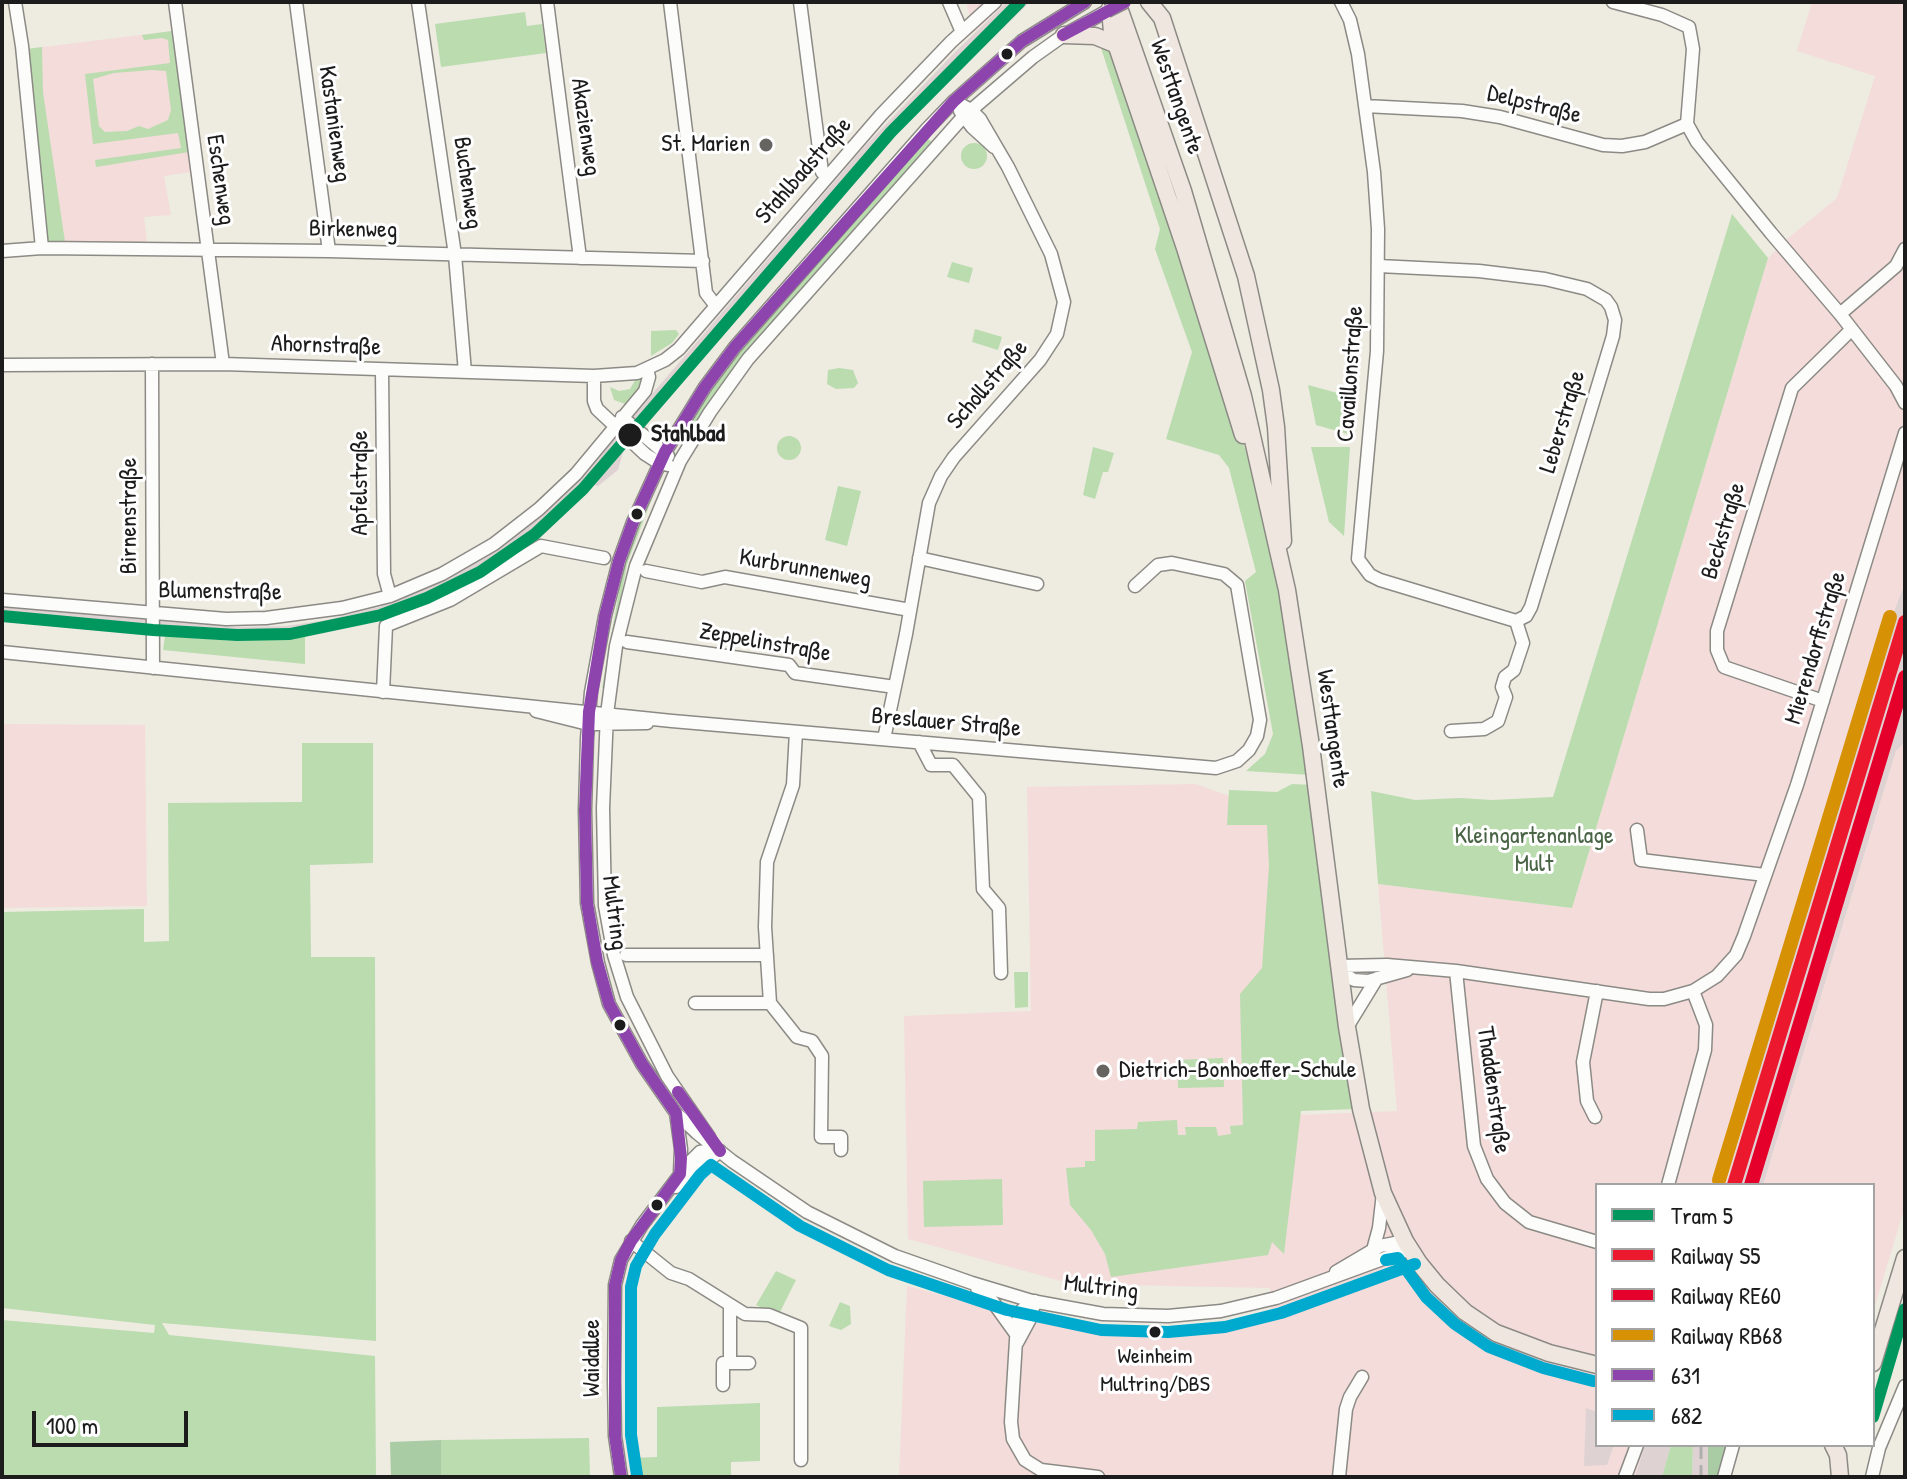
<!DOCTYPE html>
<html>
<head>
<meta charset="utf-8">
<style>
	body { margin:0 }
	#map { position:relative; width:1907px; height:1479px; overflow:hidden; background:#eeebe1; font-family:"Patrick Hand",sans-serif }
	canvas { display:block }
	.frame { position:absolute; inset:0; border:4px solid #1c1c1c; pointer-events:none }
	.legend { position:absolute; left:1595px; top:1183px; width:280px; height:264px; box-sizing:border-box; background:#fff; border:2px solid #a4a4a4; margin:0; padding:10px 14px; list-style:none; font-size:24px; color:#1c1c1c }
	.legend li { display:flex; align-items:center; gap:16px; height:40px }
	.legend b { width:40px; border:2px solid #a4a4a4 }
	.scale { position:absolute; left:32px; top:1411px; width:156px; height:36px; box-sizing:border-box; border:4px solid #1c1c1c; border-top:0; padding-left:10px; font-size:24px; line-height:28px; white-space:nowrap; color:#1c1c1c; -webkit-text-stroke:6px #fff; paint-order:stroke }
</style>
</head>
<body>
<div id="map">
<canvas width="1907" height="1479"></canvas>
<div class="frame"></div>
<ul class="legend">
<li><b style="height:10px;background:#00975f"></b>Tram 5</li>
<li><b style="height:10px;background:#ec192e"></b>Railway S5</li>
<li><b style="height:10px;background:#e4002b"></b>Railway RE60</li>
<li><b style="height:10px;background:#d69104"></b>Railway RB68</li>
<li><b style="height:10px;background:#8e44ad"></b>631</li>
<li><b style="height:10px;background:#00a9ce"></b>682</li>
</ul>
<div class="scale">100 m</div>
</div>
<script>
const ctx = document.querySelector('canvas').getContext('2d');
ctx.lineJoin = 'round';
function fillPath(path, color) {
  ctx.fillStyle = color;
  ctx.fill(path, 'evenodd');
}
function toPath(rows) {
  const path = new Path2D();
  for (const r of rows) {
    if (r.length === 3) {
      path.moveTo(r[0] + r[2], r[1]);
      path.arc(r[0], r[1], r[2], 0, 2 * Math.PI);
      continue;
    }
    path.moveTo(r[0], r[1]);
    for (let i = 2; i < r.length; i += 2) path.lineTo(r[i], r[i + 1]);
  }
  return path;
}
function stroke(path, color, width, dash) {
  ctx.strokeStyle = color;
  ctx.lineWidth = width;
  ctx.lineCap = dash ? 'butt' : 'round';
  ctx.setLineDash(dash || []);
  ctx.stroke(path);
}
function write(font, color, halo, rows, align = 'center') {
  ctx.font = font + ' "Patrick Hand",sans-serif';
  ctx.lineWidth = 6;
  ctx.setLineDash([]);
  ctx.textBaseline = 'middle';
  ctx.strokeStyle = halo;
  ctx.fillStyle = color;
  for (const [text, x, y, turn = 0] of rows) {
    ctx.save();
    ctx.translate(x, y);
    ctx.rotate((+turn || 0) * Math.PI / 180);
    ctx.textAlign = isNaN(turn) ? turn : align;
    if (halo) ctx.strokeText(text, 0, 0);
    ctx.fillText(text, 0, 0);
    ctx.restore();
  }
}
fillPath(toPath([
	[966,2,1007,2,974,32],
	[1812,2,1905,2,1905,583,1859,702,1835,805,1726,1185,1597,1185,1597,1445,1645,1445,1635,1477,899,1477,907,1286,1025,1316,1134,1330,1220,1323,1271,1310,1270,1288,1072,1284,908,1239,904,1016,1031,1011,1027,787,1196,784,1268,810,1298,1115,1397,1111,1378,884,1572,908,1768,258,1787,239,1837,198,1875,76,1797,51],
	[172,31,191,172,164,176,171,215,144,217,147,242,47,242,27,49],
	[2,724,145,725,147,906,2,908],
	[1905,742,1905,1206,1873,1312,1873,1185,1763,1185,1896,751]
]), '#f3dcda');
fillPath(toPath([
	[1007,2,1030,2,924,104,813,228,623,452,618,470,598,486,593,485,543,535,485,576,430,603,382,620,305,636,236,641,2,621,2,607,236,627,286,626,326,620,379,607,424,589,501,548,553,506,573,486,865,146,955,52],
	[1905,583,1905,742,1896,751,1763,1185,1726,1185,1835,805,1859,702],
	[1586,1408,1597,1412,1597,1445,1614,1445,1607,1465,1584,1466],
	[1645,1445,1671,1445,1662,1477,1635,1477],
	[1693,1445,1708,1445,1708,1477,1692,1477]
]), '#dfd2d3');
fillPath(toPath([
	[525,12,527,26,542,24,546,53,441,67,435,24],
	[172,31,189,152,96,167,95,160,181,148,178,133,93,144,85,74,170,63,168,40,162,38,144,40,142,35],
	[152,70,166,71,171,110,168,120,148,129,139,126,127,131,105,132,99,126,93,79,114,73],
	[42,47,43,92,65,242,47,242,27,49],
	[1101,48,1117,55,1247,455,1270,548,1311,775,1246,771,1265,754,1273,734,1245,581,1256,572,1229,468,1219,455,1166,439,1192,352,1155,249,1160,229],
	[927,138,933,143,741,359,691,431,684,427,735,355],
	[974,156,13],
	[1732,214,1768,258,1572,908,1378,884,1371,791,1415,800,1460,798,1492,800,1553,797],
	[952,262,973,268,969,283,947,277],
	[975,329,1002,337,998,350,972,342],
	[676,330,679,334,672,343,651,356,651,331],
	[839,368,853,370,858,383,854,388,836,389,827,384,828,370],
	[637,377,645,381,628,405,614,400,610,387,619,391,630,389],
	[1308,385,1356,398,1352,435,1316,425],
	[789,448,12],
	[1093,447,1114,453,1108,472,1103,472,1095,499,1083,495],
	[1311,447,1350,447,1344,536,1329,522],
	[838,486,861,491,847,546,825,540],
	[651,492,654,493,627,564,605,688,602,688,624,563],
	[305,635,305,664,163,650,165,636,236,641],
	[302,743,373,743,373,863,310,865,311,957,375,957,376,1341,162,1323,169,1335,375,1356,376,1477,2,1477,2,1320,154,1333,155,1325,2,1308,2,912,144,909,144,942,169,941,168,803,302,802],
	[1292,784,1313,785,1354,1109,1301,1111,1284,1254,1272,1242,1268,1255,1111,1277,1105,1254,1091,1230,1070,1205,1066,1168,1085,1167,1085,1161,1095,1161,1095,1130,1137,1129,1138,1122,1177,1120,1178,1135,1186,1135,1185,1127,1216,1127,1218,1136,1231,1134,1230,1126,1243,1125,1240,994,1262,968,1269,866,1267,825,1227,825,1229,790,1277,792],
	[1014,972,1028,972,1028,1007,1015,1008],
	[1223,1058,1224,1087,1178,1088,1177,1060],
	[1002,1179,1003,1225,924,1227,923,1181],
	[776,1271,796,1280,778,1316,756,1305],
	[840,1302,850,1306,851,1324,841,1330,829,1326],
	[760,1403,760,1461,731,1462,731,1477,635,1477,632,1458,657,1457,657,1407],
	[589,1438,590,1477,441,1477,441,1440],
	[1671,1445,1693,1445,1692,1477,1662,1477]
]), '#badcaf');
fillPath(toPath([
	[441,1440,441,1477,391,1477,390,1442],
	[1708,1445,1729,1445,1721,1477,1708,1477]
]), '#aacca4');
const minor = toPath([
	[15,2,22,46,42,248],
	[175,2,223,364],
	[296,2,329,251],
	[418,2,455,255,465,372],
	[547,2,580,258],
	[670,2,706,293,716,306],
	[800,2,822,172,827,177],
	[949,2,962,32],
	[1085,2,1022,41,954,101,927,129,735,347,705,387,665,452,633,522,619,561,605,616,591,692,587,739,585,810,587,903,598,963,609,1004,642,1064,676,1113,697,1133,732,1161,807,1212,895,1256,972,1283,1032,1301,1103,1314,1168,1316,1221,1311,1276,1298,1410,1249],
	[1341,2,1350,20,1358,54,1374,172,1378,229,1377,351,1358,559,1370,575,1380,580,1516,621],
	[1613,2,1662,15,1689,27,1693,49,1687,124,1697,142,1771,233,1840,314,1896,386,1905,403],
	[1365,106,1462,111,1500,117,1603,145,1622,146,1645,142,1687,124],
	[960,111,972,127,994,147],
	[2,251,42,248,329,251,703,261],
	[1379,266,1479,271,1545,279,1587,289,1606,300,1611,307,1615,320,1613,336,1531,607,1526,616,1516,621],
	[1840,314,1896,266,1905,249],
	[152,364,153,668],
	[2,365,223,364,594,376,637,373,665,360,679,349,881,115,951,42,995,2],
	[382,370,384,574,390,596],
	[594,376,594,401,597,409,645,454,659,463,668,465],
	[622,417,668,456],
	[919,558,1037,584],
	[646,571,702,582,725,577,910,610],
	[2,600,226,619,266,618,342,608,390,596,442,574,494,544,539,509,576,474,645,391,649,377,647,369],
	[627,642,789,665,795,673,895,687],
	[2,652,672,721,1216,768,1237,761,1249,750,1257,736,1260,720,1237,585,1224,574,1172,563,1158,565,1135,586],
	[383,692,386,626,390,624,450,600,541,546,604,558],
	[1823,701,1724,667,1717,650,1717,631,1792,388,1851,330],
	[536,711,588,724,647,723],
	[1451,731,1484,729,1498,721,1506,697,1502,687,1505,677,1514,670,1523,643,1516,621],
	[796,732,793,785,767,862,765,927,770,1003,797,1037,812,1041,822,1056,821,1137,841,1137,841,1150],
	[884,739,906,634,929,503,941,476,954,457,1040,360,1057,334,1064,302,1051,254,1008,167,980,119,971,110,954,101],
	[919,742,931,765,953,765,979,797,983,889,999,908,1001,973],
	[1637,830,1641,860,1765,875],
	[626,955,767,955],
	[1340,966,1387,965,1456,971,1649,999,1664,999,1693,991,1717,976,1736,955,1744,936,1797,785,1905,433],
	[1456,971,1474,1146,1487,1179,1505,1203,1529,1222,1597,1242],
	[1341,972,1354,980,1368,981,1407,970],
	[695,1003,770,1003],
	[1347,1027,1377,978],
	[676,1113,681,1149,680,1173],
	[1595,1117,1587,1101,1583,1062,1597,991],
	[709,1137,667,1076,627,997,614,955,605,906,603,808,607,714,616,646,636,566,680,461,710,412,748,359,963,117,1033,57,1064,35,1107,11],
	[1668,1185,1705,1050,1706,1025,1693,991],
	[676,1187,720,1151],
	[631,1241,671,1273,689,1279,745,1314,769,1315,801,1328,801,1460],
	[1373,1250,1379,1228,1383,1193],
	[1336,1272,1380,1246,1405,1241],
	[977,1288,993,1302,1016,1334],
	[1032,1301,1021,1311,1017,1324,1011,1422,1013,1439,1025,1460,1041,1470,1098,1477],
	[1017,1343,1030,1319,1035,1301],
	[730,1363,749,1363],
	[723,1385,723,1363,730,1363,730,1306],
	[621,1477,615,1436,614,1380,615,1285,621,1260,642,1225,688,1164,700,1152,717,1149],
	[1339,1477,1346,1409,1350,1397,1362,1377],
	[1625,1477,1637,1445],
	[1724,1477,1733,1445],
	[1872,1477,1879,1448,1905,1386]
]);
const major = toPath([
	[1112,2,1110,9,1112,32,1185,248,1243,435],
	[1117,2,1183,191,1243,396,1287,590,1311,746,1347,1027,1361,1109,1383,1193,1405,1241,1419,1263,1437,1285,1465,1312,1496,1333,1549,1353,1597,1365],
	[1149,2,1162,18,1246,276,1271,390,1276,427,1283,541],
	[1064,35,1095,36,1117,45],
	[1873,1363,1905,1258],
	[1833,1445,1838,1455,1840,1477]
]);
stroke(minor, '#8c8a85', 15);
stroke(major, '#8c8a85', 19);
stroke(minor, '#fcfcfa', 12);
stroke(major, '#efe7df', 16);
stroke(toPath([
	[1756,1185,1860,844],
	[1701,1477,1701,1445]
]), '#afafad', 3, [12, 6]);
const minorBridge = toPath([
	[1107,11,1125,2]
]);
stroke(minorBridge, '#8c8a85', 15, []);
stroke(minorBridge, '#fcfcfa', 12);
stroke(toPath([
	[1063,35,1125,2],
	[678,1092,720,1151],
	[621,1477,615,1436,615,1285,621,1260,631,1241,680,1174,681,1158,676,1113,642,1064,609,1004,597,961,587,903,585,810,589,712,605,616,619,561,633,522,665,452,705,387,735,347,954,101,1022,41,1085,2]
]), '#8e44ad', 12);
stroke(toPath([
	[1386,1260,1398,1258,1426,1297,1455,1324,1489,1347,1543,1368,1593,1381],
	[637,1475,631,1435,631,1287,636,1266,655,1234,700,1175,711,1165,800,1226,888,1270,1007,1310,1101,1330,1168,1332,1225,1327,1281,1313,1415,1264]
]), '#00a9ce', 12);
stroke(toPath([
	[1734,1185,1905,622]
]), '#ec192e', 14);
stroke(toPath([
	[1751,1185,1905,677]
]), '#e4002b', 14);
stroke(toPath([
	[1719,1180,1890,617]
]), '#d69104', 14);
stroke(toPath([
	[2,616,153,630,237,635,290,634,381,615,427,598,480,572,535,534,583,489,891,132,1020,2],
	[1873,1417,1905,1309]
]), '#00975f', 12);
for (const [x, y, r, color] of [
	[1007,54,7,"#1c1c1c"],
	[766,145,8,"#666461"],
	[630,435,13,"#1c1c1c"],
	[637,514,7,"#1c1c1c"],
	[620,1025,7,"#1c1c1c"],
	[1103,1071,8,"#666461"],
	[657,1205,7,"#1c1c1c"],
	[1155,1332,7,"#1c1c1c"]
]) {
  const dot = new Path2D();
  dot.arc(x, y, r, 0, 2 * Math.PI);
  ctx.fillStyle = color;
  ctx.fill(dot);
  stroke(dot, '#fff', 3);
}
write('22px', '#1c1c1c', '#fff', [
	["Weinheim",1155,1357],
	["Multring/DBS",1155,1385]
]);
write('24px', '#1c1c1c', '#fff', [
	["Westtangente",1176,97,71],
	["Delpstraße",1534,105,14],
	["Kastanienweg",334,124,82],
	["Akazienweg",585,127,82],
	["Stahlbadstraße",804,171,-49],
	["Eschenweg",220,180,82],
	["Buchenweg",467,183,82],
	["Birkenweg",353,230,1],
	["Ahornstraße",326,346,2],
	["Cavaillonstraße",1351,374,-86],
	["Schollstraße",988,385,-49],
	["Leberstraße",1563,422,-73],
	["Apfelstraße",361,483,-90],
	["Birnenstraße",130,516,-90],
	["Beckstraße",1724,531,-73],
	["Kurbrunnenweg",805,569,10],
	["Blumenstraße",220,592,1],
	["Zeppelinstraße",765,643,10],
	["Mierendorffstraße",1816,648,-73],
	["Breslauer Straße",946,723,5],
	["Westtangente",1332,729,82],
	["Multring",614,913,83],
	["Thaddenstraße",1493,1090,82],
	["Multring",1101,1288,7],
	["Waidallee",593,1358,-90]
]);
write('24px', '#1c1c1c', '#fff', [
	["St. Marien",750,145],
	["Dietrich-Bonhoeffer-Schule",1119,1071,"left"]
], 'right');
write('bold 24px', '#1c1c1c', '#fff', [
	["Stahlbad",651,435]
], 'left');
write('24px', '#4a6446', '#fff', [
	["Kleingartenanlage",1534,837],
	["Mult",1534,865]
]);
</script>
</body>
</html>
